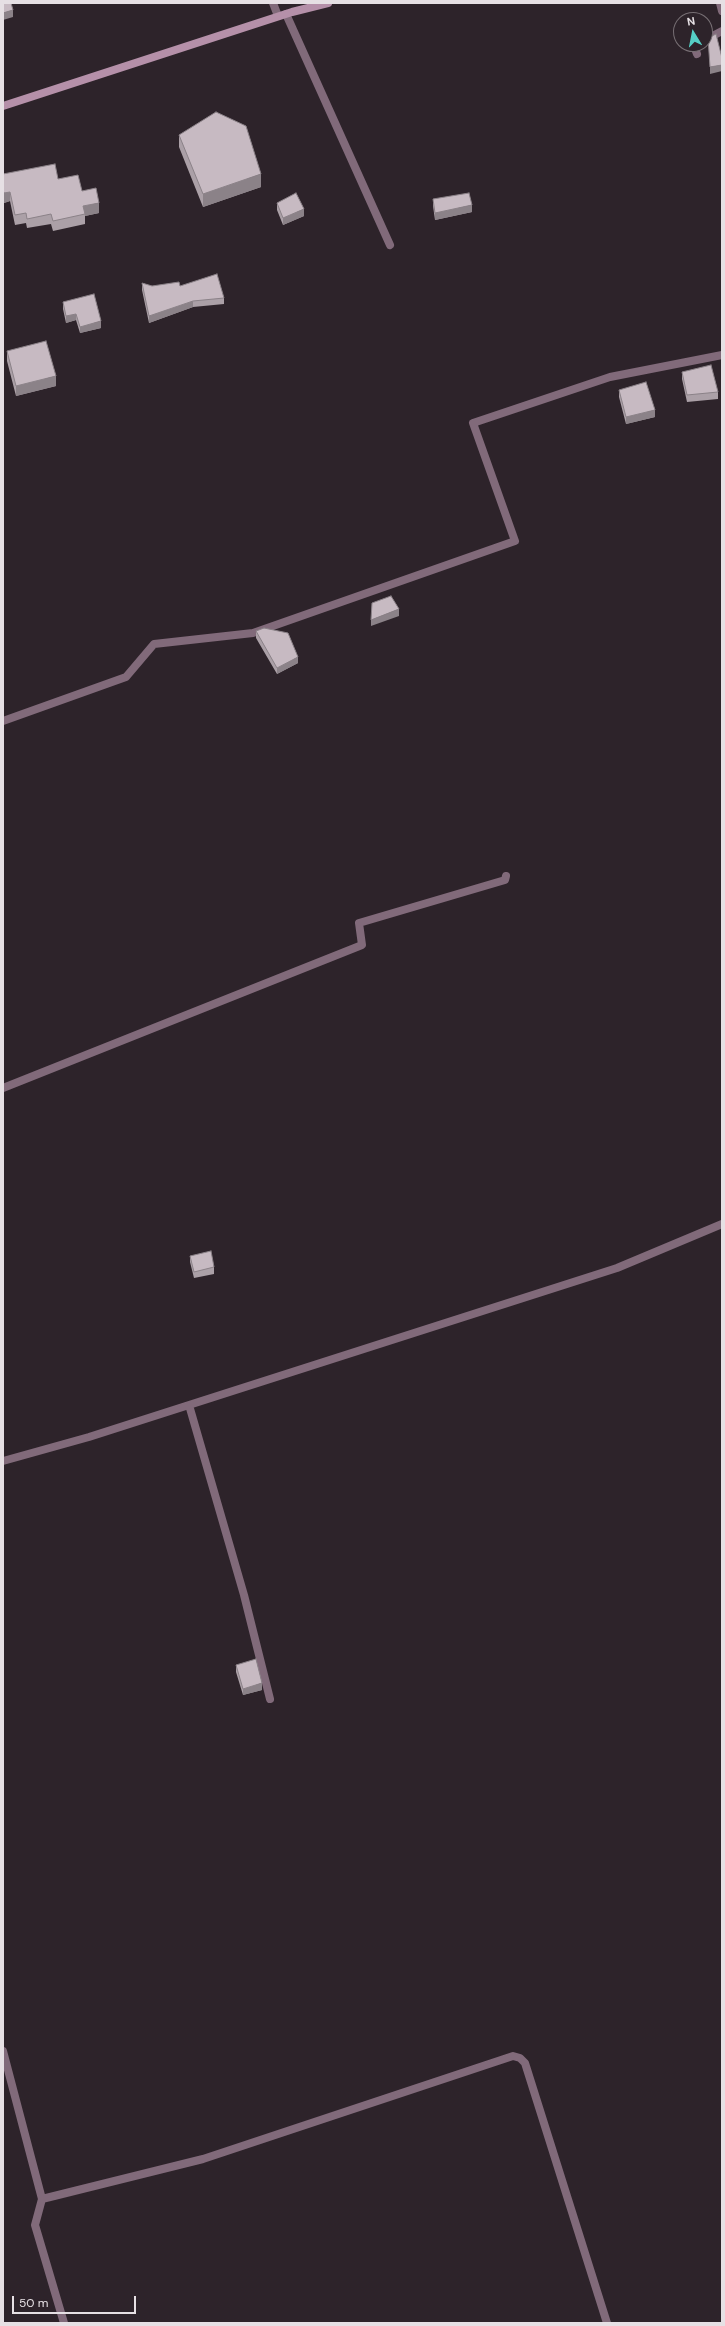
<!DOCTYPE html>
<html>
<head>
<meta charset="utf-8">
<style>
	body { margin:0 }
	#map { position:relative; width:725px; height:2326px; overflow:hidden; background:#2d232a; font-family:"DM Sans",sans-serif }
	canvas { display:block }
	.frame { position:absolute; inset:0; border:4px solid #e6e0e4; pointer-events:none }
	.north { position:absolute; left:673px; top:12px; width:40px; height:40px; box-sizing:border-box; background:#2d232a; border:1px solid #776f74; border-radius:50%; rotate:350deg; font-size:11px; font-weight:700; line-height:16px; text-align:center; color:#e6e0e4 }
	.north::after { content:''; display:block; margin:auto; width:14px; height:18px; background:#55cec5; clip-path:polygon(50% 0,100% 100%,50% 72%,0 100%) }
	.scale { position:absolute; left:12px; top:2296px; width:124px; height:18px; box-sizing:border-box; border:2px solid #e6e0e4; border-top:0; padding-left:5px; font-size:12px; line-height:14px; white-space:nowrap; color:#e6e0e4; -webkit-text-stroke:3px #2d232a; paint-order:stroke }
</style>
</head>
<body>
<div id="map">
<canvas width="725" height="2326"></canvas>
<div class="frame"></div>
<div class="north">N</div>
<div class="scale">50 m</div>
</div>
<script>
const ctx = document.querySelector('canvas').getContext('2d');
ctx.lineJoin = 'round';
function toPath(rows) {
  const path = new Path2D();
  for (const r of rows) {
    path.moveTo(r[0], r[1]);
    for (let i = 2; i < r.length; i += 2) path.lineTo(r[i], r[i + 1]);
  }
  return path;
}
function stroke(path, color, width, dash) {
  ctx.strokeStyle = color;
  ctx.lineWidth = width;
  ctx.lineCap = dash ? 'butt' : 'round';
  ctx.setLineDash(dash || []);
  ctx.stroke(path);
}
function fillPath(path, color) {
  ctx.fillStyle = color;
  ctx.fill(path, 'evenodd');
}
stroke(toPath([
	[273,3,278,16],
	[720,3,722,11],
	[286,14,390,245],
	[705,40,722,31],
	[697,44,694,46,697,54],
	[3,721,126,677,154,644,253,633,515,541,473,423,610,377,722,355],
	[3,1088,362,945,359,923,505,880,506,876],
	[189,1405,244,1595,270,1699],
	[3,1461,89,1437,617,1268,722,1224],
	[3,2051,42,2199,35,2225,64,2323],
	[42,2199,203,2159,513,2056,520,2058,525,2063,607,2323]
]), '#816a7a', 8);
stroke(toPath([
	[3,106,292,12,328,3]
]), '#b590a9', 8);
fillPath(toPath([
	[179,135,261,187,203,207,179,147],
	[3,174,82,191,99,213,85,216,85,224,53,231,51,224,27,228,26,223,15,225,10,201,4,203,3,200],
	[433,199,472,212,435,220,433,206],
	[277,203,304,216,283,225,277,210],
	[142,283,152,286,180,286,224,298,224,304,193,307,149,323,142,290],
	[63,302,101,328,80,333,76,320,66,323,63,309],
	[7,351,56,386,16,396,7,361],
	[682,372,718,392,718,399,687,402,682,379],
	[619,390,655,417,626,424,619,397],
	[256,631,298,663,277,674,256,638],
	[190,1256,214,1267,214,1274,194,1278,190,1262],
	[236,1665,262,1690,243,1695,236,1672]
]), '#aba0a7');
fillPath(toPath([
	[13,10,13,17,3,20,3,13],
	[722,65,722,71,710,74,710,67],
	[261,174,261,187,203,207,203,194],
	[10,192,10,201,4,203,4,193],
	[99,203,99,213,85,216,83,206],
	[472,205,472,212,435,220,435,213],
	[304,209,304,216,283,225,283,218],
	[193,301,193,307,149,323,149,316],
	[76,314,76,320,66,323,66,316],
	[101,321,101,328,80,333,80,327],
	[56,376,56,386,16,396,16,386],
	[655,410,655,417,626,424,626,417],
	[399,609,399,616,371,626,371,620],
	[298,657,298,663,277,674,277,668],
	[262,1683,262,1690,243,1695,243,1689]
]), '#8b8288');
const building = toPath([
	[3,3,11,3,13,10,3,13,3,3],
	[716,34,722,58,722,65,710,67,708,38,716,34],
	[216,112,246,126,261,174,203,194,179,135,216,112],
	[55,164,58,179,78,175,82,191,96,188,99,203,83,206,85,214,53,221,51,214,27,219,26,213,15,215,10,192,4,193,3,190,3,174,55,164],
	[296,193,304,209,283,218,277,203,296,193],
	[469,193,472,205,435,213,433,199,469,193],
	[217,274,224,298,193,301,149,316,142,283,152,286,179,282,180,286,217,274],
	[94,294,101,321,80,327,76,314,66,316,63,302,94,294],
	[46,341,56,376,16,386,7,351,46,341],
	[711,365,718,392,687,395,682,372,711,365],
	[646,382,655,410,626,417,619,390,646,382],
	[391,596,399,609,371,620,372,603,391,596],
	[264,628,288,633,298,657,277,668,256,631,264,628],
	[211,1251,214,1267,194,1272,190,1256,211,1251],
	[256,1659,262,1683,243,1689,236,1665,256,1659]
]);
fillPath(building, '#c7bac2');
stroke(building, '#8b8288', 1);
</script>
</body>
</html>
